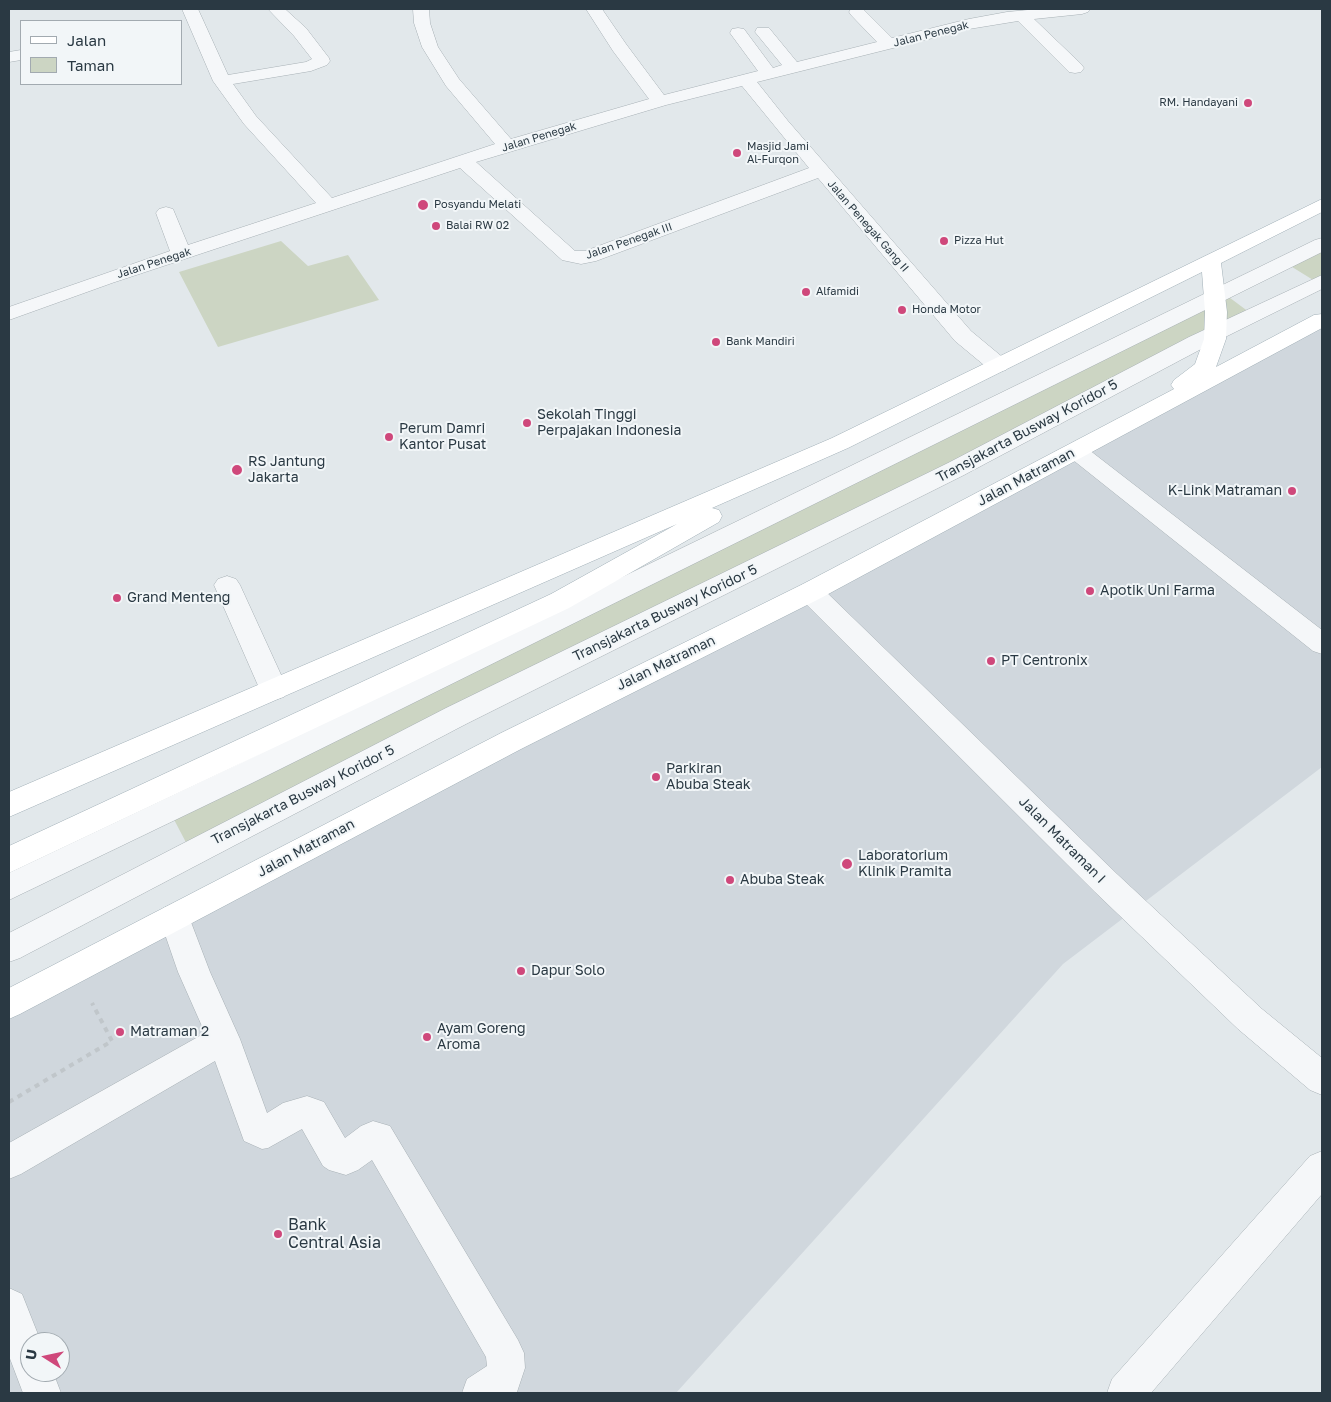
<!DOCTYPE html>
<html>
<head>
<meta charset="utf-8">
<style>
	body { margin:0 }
	#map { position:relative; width:1331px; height:1402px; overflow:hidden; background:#e2e8eb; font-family:"Golos Text",sans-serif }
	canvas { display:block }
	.frame { position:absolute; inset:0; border:10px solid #2a3943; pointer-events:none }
	.legend { position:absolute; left:20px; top:20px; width:162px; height:65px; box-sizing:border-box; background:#f2f6f8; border:1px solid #a2aab0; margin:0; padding:6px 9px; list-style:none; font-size:15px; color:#2a3943 }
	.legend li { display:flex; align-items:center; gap:10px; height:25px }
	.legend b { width:25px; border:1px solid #a2aab0 }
	.north { position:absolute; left:20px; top:1332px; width:50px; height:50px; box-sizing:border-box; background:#f2f6f8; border:1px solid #a2aab0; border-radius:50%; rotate:280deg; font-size:14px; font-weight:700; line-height:20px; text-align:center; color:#2a3943 }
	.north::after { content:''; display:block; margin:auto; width:18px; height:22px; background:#cf487b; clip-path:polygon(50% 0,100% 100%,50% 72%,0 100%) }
</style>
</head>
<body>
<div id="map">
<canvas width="1331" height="1402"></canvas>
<div class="frame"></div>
<ul class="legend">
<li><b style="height:6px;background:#fff"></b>Jalan</li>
<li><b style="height:14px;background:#ccd5c3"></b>Taman</li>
</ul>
<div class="north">U</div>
</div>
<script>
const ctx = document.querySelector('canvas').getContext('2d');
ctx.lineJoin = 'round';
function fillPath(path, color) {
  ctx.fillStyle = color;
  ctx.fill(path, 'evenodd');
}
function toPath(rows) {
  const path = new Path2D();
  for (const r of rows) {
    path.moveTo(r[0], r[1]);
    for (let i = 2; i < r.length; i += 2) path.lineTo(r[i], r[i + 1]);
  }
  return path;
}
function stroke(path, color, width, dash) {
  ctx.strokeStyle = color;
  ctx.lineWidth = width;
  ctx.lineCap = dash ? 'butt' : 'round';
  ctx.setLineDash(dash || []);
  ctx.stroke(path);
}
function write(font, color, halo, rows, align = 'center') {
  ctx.font = font + ' "Golos Text",sans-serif';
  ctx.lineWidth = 4;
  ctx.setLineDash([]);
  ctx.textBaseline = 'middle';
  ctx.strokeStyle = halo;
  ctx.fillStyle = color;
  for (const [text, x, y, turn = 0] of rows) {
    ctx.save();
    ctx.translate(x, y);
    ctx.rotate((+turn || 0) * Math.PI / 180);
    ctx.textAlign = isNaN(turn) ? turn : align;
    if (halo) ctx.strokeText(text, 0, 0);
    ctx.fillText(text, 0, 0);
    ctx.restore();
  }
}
fillPath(toPath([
	[1322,321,1322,767,1063,964,676,1393,9,1393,9,1009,511,741,1100,438],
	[30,1342,60,1342,60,1372,30,1372]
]), '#d0d7dd');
fillPath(toPath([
	[281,241,308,266,348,255,379,300,218,347,179,272],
	[1322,244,1322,281,1318,283,1284,262],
	[1222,292,1253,315,191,852,169,810]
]), '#ccd5c3');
const minor = toPath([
	[182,9,198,9,228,75,306,62,312,59,294,36,268,9,285,9,306,28,329,58,330,61,327,65,311,71,233,84,256,116,332,198,495,144,446,86,422,47,414,23,413,9,429,9,430,23,438,47,459,79,511,139,649,99,613,51,586,9,602,9,626,44,664,95,758,71,730,33,732,29,738,28,744,29,773,68,782,65,755,32,757,28,769,28,797,62,877,42,851,15,849,12,851,9,863,9,892,38,969,19,1007,12,1038,9,1090,9,1088,12,1082,14,1034,19,1081,64,1084,68,1081,72,1075,73,1069,72,1018,21,969,29,757,82,788,121,971,331,1006,360,1009,365,1006,370,998,372,990,370,955,341,818,178,596,261,581,264,562,260,460,168,112,283,9,320,9,307,170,251,156,213,159,209,166,207,173,209,188,245,316,203,244,124,213,81,182,9],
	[742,86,809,168,585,251,575,251,476,162,666,105,742,86],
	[21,50,21,60,9,62,9,52,21,50],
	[1322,238,1322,252,252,783,9,900,9,873,232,767,1315,240,1322,238],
	[1322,275,1322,289,1205,347,964,475,466,724,20,958,9,962,9,933,446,708,948,463,1189,337,1322,275],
	[1076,443,1084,446,1322,630,1322,654,1313,651,1068,456,1064,451,1068,446,1076,443],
	[227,576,236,579,240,585,288,690,284,697,274,700,264,697,260,690,214,585,218,579,227,576],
	[810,583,819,585,1117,874,1262,1009,1322,1058,1322,1095,1310,1090,1238,1029,1095,892,801,599,797,592,801,585,810,583],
	[174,904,185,908,189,917,210,972,240,1039,267,1113,283,1103,307,1096,324,1102,345,1138,361,1126,373,1121,390,1126,518,1340,524,1353,525,1368,517,1392,514,1393,462,1393,467,1379,487,1366,486,1357,372,1160,358,1170,346,1175,329,1170,323,1166,302,1129,268,1148,262,1149,244,1141,215,1061,21,1174,9,1179,9,1143,205,1033,178,972,159,917,163,908,174,904],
	[1322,1151,1322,1194,1151,1393,1107,1393,1112,1379,1310,1156,1322,1151],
	[9,1288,22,1294,41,1342,30,1342,30,1372,53,1372,61,1393,23,1393,9,1356,9,1288]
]);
const major = toPath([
	[1322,199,1322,212,1221,263,1227,312,1226,339,1216,367,1314,315,1322,314,1322,328,819,599,521,749,20,1014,9,1019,9,988,501,733,801,585,1174,389,1171,385,1174,380,1195,364,1204,339,1205,312,1202,272,848,448,712,508,719,510,722,516,719,522,569,608,9,873,9,846,551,594,677,524,9,817,9,792,832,438,1322,199]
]);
stroke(minor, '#a7b0b5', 1);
stroke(major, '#a1afb7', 1);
stroke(toPath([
	[9,1102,112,1041,92,1003]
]), '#c0c6ca', 4, [5, 5]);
fillPath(minor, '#f5f7f9');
fillPath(major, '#fff');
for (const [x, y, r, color] of [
	[1248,103,5,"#cf487b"],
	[737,153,5,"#cf487b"],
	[423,205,6,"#cf487b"],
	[436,226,5,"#cf487b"],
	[944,241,5,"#cf487b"],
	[806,292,5,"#cf487b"],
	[902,310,5,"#cf487b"],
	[716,342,5,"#cf487b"],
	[527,423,5,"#cf487b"],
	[389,437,5,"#cf487b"],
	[237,470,6,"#cf487b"],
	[1292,491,5,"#cf487b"],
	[1090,591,5,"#cf487b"],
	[117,598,5,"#cf487b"],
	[991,661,5,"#cf487b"],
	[656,777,5,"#cf487b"],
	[847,864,6,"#cf487b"],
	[730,880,5,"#cf487b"],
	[521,971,5,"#cf487b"],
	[120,1032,5,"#cf487b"],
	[427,1037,5,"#cf487b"],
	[278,1234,5,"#cf487b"]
]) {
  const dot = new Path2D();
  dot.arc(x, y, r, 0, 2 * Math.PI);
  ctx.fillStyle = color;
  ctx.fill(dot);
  stroke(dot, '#f2f6f8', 2);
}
write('11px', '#2a3943', '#f2f6f8', [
	["Jalan Penegak",931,34,-14],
	["Jalan Penegak",539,137,-17],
	["Jalan Penegak Gang II",868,226,49],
	["Jalan Penegak III",629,241,-19],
	["Jalan Penegak",154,263,-18]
]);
write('11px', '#2a3943', '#f2f6f8', [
	["RM. Handayani",1238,103,"right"],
	["Masjid Jami",747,147],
	["Al-Furqon",747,160],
	["Posyandu Melati",434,205],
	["Balai RW 02",446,226],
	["Pizza Hut",954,241],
	["Alfamidi",816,292],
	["Honda Motor",912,310],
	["Bank Mandiri",726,342]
], 'left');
write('14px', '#2a3943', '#f2f6f8', [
	["Sekolah Tinggi",537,415],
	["Perpajakan Indonesia",537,431],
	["Perum Damri",399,429],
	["Kantor Pusat",399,445],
	["RS Jantung",248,462],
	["Jakarta",248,478],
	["K-Link Matraman",1282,491,"right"],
	["Apotik Uni Farma",1100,591],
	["Grand Menteng",127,598],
	["PT Centronix",1001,661],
	["Parkiran",666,769],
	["Abuba Steak",666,785],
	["Laboratorium",858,856],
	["Klinik Pramita",858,872],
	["Abuba Steak",740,880],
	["Dapur Solo",531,971],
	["Ayam Goreng",437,1029],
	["Aroma",437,1045],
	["Matraman 2",130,1032]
], 'left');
write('14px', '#2a3943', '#f2f6f8', [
	["Transjakarta Busway Koridor 5",1027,431,-28],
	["Jalan Matraman",1026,477,-28],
	["Transjakarta Busway Koridor 5",665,613,-26],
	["Jalan Matraman",666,663,-26],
	["Transjakarta Busway Koridor 5",303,795,-27],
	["Jalan Matraman I",1062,840,45],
	["Jalan Matraman",306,848,-28]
]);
write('16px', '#2a3943', '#f2f6f8', [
	["Bank",288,1225],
	["Central Asia",288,1243]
], 'left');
</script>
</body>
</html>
